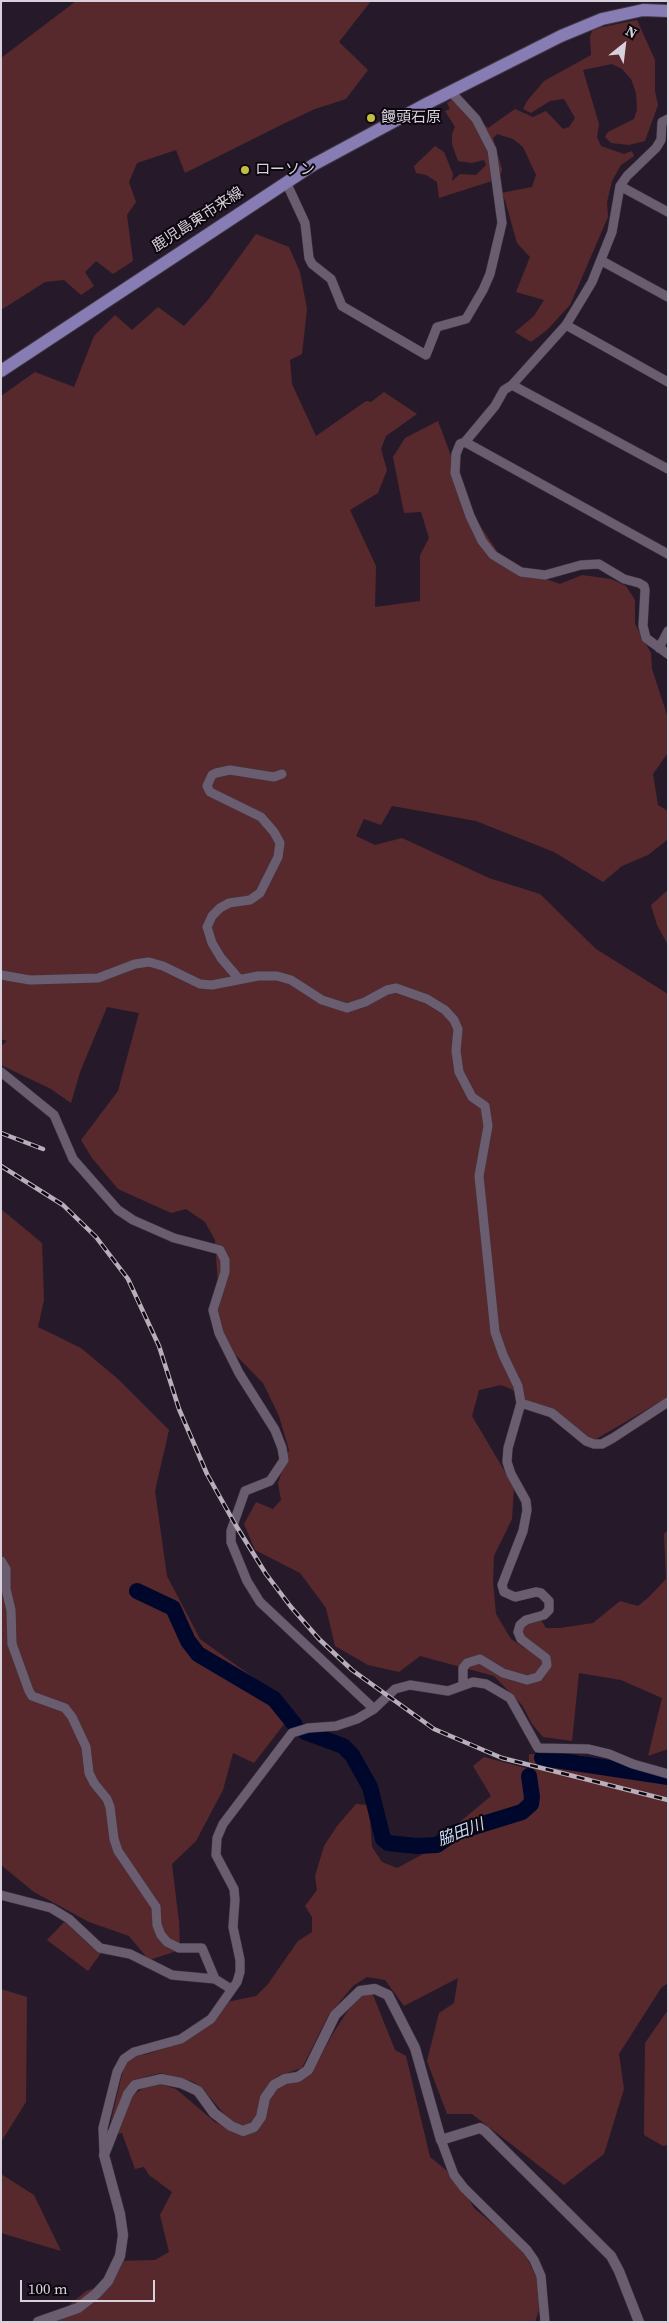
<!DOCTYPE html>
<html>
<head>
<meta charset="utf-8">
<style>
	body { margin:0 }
	#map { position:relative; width:669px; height:2323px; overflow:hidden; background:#261a2a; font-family:"Source Serif 4",serif }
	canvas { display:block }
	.frame { position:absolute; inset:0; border:2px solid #d8d0db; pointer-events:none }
	.north { position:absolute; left:599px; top:20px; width:50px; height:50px; -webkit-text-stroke:4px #0c070e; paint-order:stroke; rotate:29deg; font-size:14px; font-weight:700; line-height:20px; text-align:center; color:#d8d0db }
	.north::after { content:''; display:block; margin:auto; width:18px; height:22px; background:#d8d0db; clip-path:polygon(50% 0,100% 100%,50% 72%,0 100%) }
	.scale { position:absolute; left:20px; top:2280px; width:135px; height:22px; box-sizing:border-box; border:2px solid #d8d0db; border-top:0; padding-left:6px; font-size:15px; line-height:18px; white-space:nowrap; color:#d8d0db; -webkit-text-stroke:4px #0c070e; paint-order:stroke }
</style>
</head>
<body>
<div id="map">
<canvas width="669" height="2323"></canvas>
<div class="frame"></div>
<div class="north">N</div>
<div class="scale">100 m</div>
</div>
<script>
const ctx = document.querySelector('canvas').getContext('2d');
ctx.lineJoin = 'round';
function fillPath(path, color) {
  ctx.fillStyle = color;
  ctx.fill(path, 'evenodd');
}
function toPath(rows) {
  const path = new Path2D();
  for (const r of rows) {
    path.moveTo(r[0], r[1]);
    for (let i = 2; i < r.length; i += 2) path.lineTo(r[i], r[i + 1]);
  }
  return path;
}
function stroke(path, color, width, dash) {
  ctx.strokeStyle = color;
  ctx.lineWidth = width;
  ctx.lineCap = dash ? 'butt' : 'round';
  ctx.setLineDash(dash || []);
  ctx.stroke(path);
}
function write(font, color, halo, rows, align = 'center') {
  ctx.font = font + ' "Source Serif 4","Noto Sans JP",serif';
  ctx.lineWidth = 4;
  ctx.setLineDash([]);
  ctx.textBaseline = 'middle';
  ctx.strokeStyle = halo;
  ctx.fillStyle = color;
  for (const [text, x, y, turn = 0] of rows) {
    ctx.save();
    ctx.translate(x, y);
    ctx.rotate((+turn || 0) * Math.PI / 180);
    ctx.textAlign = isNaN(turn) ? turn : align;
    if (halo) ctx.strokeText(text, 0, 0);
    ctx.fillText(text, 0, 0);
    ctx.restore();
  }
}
fillPath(toPath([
	[76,1,371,1,339,42,368,70,346,99,315,109,283,124,185,173,176,150,137,163,129,182,136,202,127,215,133,261,113,274,96,261,85,272,94,286,81,295,64,280,45,282,1,310,1,58],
	[637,20,655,60,655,91,658,105,645,141,629,145,611,143,605,137,608,132,634,119,637,110,636,93,631,79,622,69,612,64,583,70,599,124,597,137,601,146,624,154,632,151,634,156,621,165,612,181,607,202,608,217,570,305,547,330,531,342,515,332,534,316,544,300,516,292,530,257,517,243,505,200,501,193,532,187,536,175,523,147,513,139,497,134,493,138,502,169,501,174,489,182,439,198,437,182,426,175,416,173,414,166,435,146,444,152,453,174,452,181,460,174,476,175,486,165,484,160,472,163,458,161,452,144,452,134,455,127,445,111,450,109,447,103,456,96,469,107,488,128,515,109,533,117,546,111,563,129,569,127,575,118,564,99,550,101,531,113,523,109,527,101,544,81,591,55,590,37,593,29],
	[256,234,289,247,300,272,307,309,302,354,290,360,292,384,316,436,366,401,371,402,384,392,417,414,386,436,381,449,387,470,378,493,350,510,376,566,375,607,420,601,420,555,429,538,421,512,404,513,393,457,405,438,438,421,473,515,499,554,524,571,560,584,582,575,611,579,626,586,635,600,635,624,651,653,652,669,668,718,667,754,653,774,658,805,668,811,667,840,648,855,622,866,603,882,554,852,476,821,392,806,381,825,364,819,356,836,375,845,402,838,489,878,540,894,596,949,668,994,668,1397,586,1445,511,1389,501,1385,479,1390,472,1416,514,1487,512,1519,494,1556,493,1582,496,1614,511,1639,529,1651,535,1647,518,1634,516,1627,537,1613,546,1628,560,1628,593,1623,620,1601,638,1606,649,1597,666,1579,664,1534,668,1530,668,1749,648,1756,662,1698,621,1680,579,1673,572,1741,543,1737,532,1724,522,1705,494,1676,420,1656,399,1672,368,1665,335,1646,326,1608,300,1573,255,1550,244,1524,256,1502,273,1509,281,1500,278,1483,289,1450,279,1416,263,1383,218,1337,214,1320,218,1287,215,1240,205,1222,186,1209,171,1213,118,1189,92,1158,81,1140,118,1091,139,1013,107,1007,80,1072,71,1103,51,1089,1,1065,1,1046,7,1041,1,1039,1,396,35,372,74,387,94,336,115,315,132,330,158,307,184,326,208,300],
	[668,890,668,945,657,925,651,905],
	[1,1209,42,1243,44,1300,38,1327,81,1348,118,1379,169,1430,155,1491,167,1576,200,1639,279,1696,285,1723,254,1763,233,1753,223,1790,196,1841,172,1864,179,1922,180,1950,149,1960,129,1936,89,1922,34,1892,1,1865],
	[529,1754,580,1755,668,1774,668,1983,661,1988,619,2054,624,2089,604,2154,564,2185,472,2114,447,2114,427,2061,439,2013,454,2003,458,1978,404,2006,385,1980,367,1977,353,1986,328,2016,302,2068,278,2076,268,2085,261,2096,256,2116,248,2125,239,2126,224,2114,202,2088,194,2082,161,2073,144,2077,125,2092,109,2129,124,2066,133,2056,148,2054,185,2041,227,2002,256,1996,268,1984,298,1941,312,1932,312,1917,305,1906,317,1890,315,1876,324,1846,337,1826,356,1804,369,1805,372,1847,382,1862,397,1868,427,1852,449,1831,491,1796,473,1766,484,1757,529,1769],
	[65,1921,89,1945,101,1953,88,1971,47,1940],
	[1,1989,27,1997,26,2102,1,2142],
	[362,1994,373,1995,395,2050,406,2056,430,2157,457,2179,474,2208,506,2235,526,2256,538,2281,539,2310,535,2322,53,2322,55,2317,86,2291,112,2282,116,2261,155,2260,169,2252,160,2215,172,2192,149,2175,144,2167,135,2169,122,2133,115,2134,132,2096,146,2086,160,2084,176,2089,215,2122,235,2132,254,2131,269,2098,280,2086,296,2082,312,2073,332,2035,351,2006],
	[668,2010,668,2145,663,2146,644,2135,645,2043],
	[1,2174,34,2195,61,2251,1,2233]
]), '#58292c');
stroke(toPath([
	[137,1591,173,1608,188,1641,198,1654,274,1699,295,1725],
	[305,1732,343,1746,352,1755,370,1787,383,1839,388,1843,417,1846,437,1845,454,1833,522,1812,531,1804,532,1797,529,1776],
	[542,1758,668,1777]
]), '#00072c', 16);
const minor = toPath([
	[668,119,662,122,661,140,656,148,627,176,620,186,612,232,592,282,580,302,566,325,512,385,504,390,495,406,465,442,460,444,456,454,455,473,470,516,482,541,493,555,521,572,545,575,581,565,599,564,624,579,639,583,644,586,645,590,643,626,646,638,668,654],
	[286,182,305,223,309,258,312,264,331,279,342,306,426,355,437,327,466,319,483,290,490,274,502,223,492,150,476,119,451,92],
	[620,186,668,212],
	[602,261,668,297],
	[566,325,668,382],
	[512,385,668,469],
	[465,442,668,554],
	[659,648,668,631],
	[1,975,30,980,98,978,135,964,149,962,163,966,200,984,212,985,258,976,277,976,291,980,322,1000,347,1008,365,1002,387,990,396,988,427,999,445,1010,454,1020,458,1029,456,1051,459,1072,472,1097,485,1106,488,1126,479,1176,495,1332,503,1355,518,1386,521,1403,508,1448,507,1462,511,1474,526,1501,527,1510,523,1531,502,1585,504,1592,515,1597,536,1592,541,1593,549,1601,549,1610,544,1615,526,1620,520,1625,518,1632,521,1639,546,1658,547,1665,538,1677,527,1680,503,1673,480,1659,467,1663,463,1668,463,1684],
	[239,979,221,958,212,943,207,927,212,916,220,908,229,903,250,900,260,893,278,857,280,843,274,832,261,817,210,792,207,786,212,775,216,773,230,770,274,777,282,774],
	[1,1072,54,1115,73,1159,118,1210,133,1220,174,1238,220,1250,225,1260,225,1272,213,1310,219,1333,239,1373,275,1430,282,1448,284,1460,270,1481,245,1491,231,1531,231,1542,247,1581,260,1602,374,1709],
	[521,1403,552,1413,586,1441,594,1444,602,1444,613,1438,668,1402],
	[1,1561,6,1569,6,1589,11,1610,12,1644,29,1691,32,1696,65,1708,72,1717,86,1747,89,1773,94,1783,107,1799,110,1807,114,1839,118,1851,156,1907,157,1925,161,1935,167,1942,179,1948,202,1948,215,1979],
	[1,1895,51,1908,69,1919,100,1948,130,1954,172,1975,215,1979,231,1989],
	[441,2140,454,2175,464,2188,527,2250,534,2260,541,2276,545,2322],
	[104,2152,103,2128,117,2072,124,2059,134,2052,181,2039,211,2019,237,1982,240,1972,240,1960,233,1927,235,1900,234,1889,216,1855,217,1838,223,1824,292,1733,308,1728,336,1726,357,1719,374,1709,395,1689,410,1685,448,1691,473,1682,486,1684,510,1698,538,1748,588,1749,609,1754,633,1764,668,1774]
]);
const tertiary = toPath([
	[38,2322,78,2308,96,2294,108,2281,120,2256,123,2235,120,2214,104,2155,128,2094,135,2085,161,2079,181,2083,198,2091,214,2113,231,2126,243,2131,254,2127,261,2117,265,2098,274,2085,285,2079,298,2077,308,2070,335,2015,360,1991,375,1989,388,1995,415,2048,441,2140,480,2128,485,2131,611,2256,619,2271,639,2322]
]);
const primary = toPath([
	[1,371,313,165,428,103,561,36,602,19,643,10,668,11]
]);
stroke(minor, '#3f3642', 10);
stroke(tertiary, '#3f3642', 11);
stroke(primary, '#3f3642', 14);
stroke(minor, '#6b5d70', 9);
stroke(tertiary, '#6b5d70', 10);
stroke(primary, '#877db4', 12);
const rail = toPath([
	[1,1133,43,1149],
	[1,1166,63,1205,96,1237,128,1279,159,1346,179,1409,207,1474,235,1524,266,1574,291,1607,319,1639,352,1670,434,1729,502,1758,668,1800]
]);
stroke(rail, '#b8afbb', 4.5);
stroke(rail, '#0c070e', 2.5, [8]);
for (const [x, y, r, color] of [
	[371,118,5,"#c1be40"],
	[245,170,5,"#c1be40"]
]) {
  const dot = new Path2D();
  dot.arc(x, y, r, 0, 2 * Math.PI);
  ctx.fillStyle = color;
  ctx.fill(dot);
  stroke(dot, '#0c070e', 2);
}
write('15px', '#d8d0db', '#0c070e', [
	["饅頭石原",381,118],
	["ローソン",255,170]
], 'left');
write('15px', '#d8d0db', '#0c070e', [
	["鹿児島東市来線",198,220,-33]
]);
write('italic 16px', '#c5dcfd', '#0c070e', [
	["脇田川",461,1833,-21]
]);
</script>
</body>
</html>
